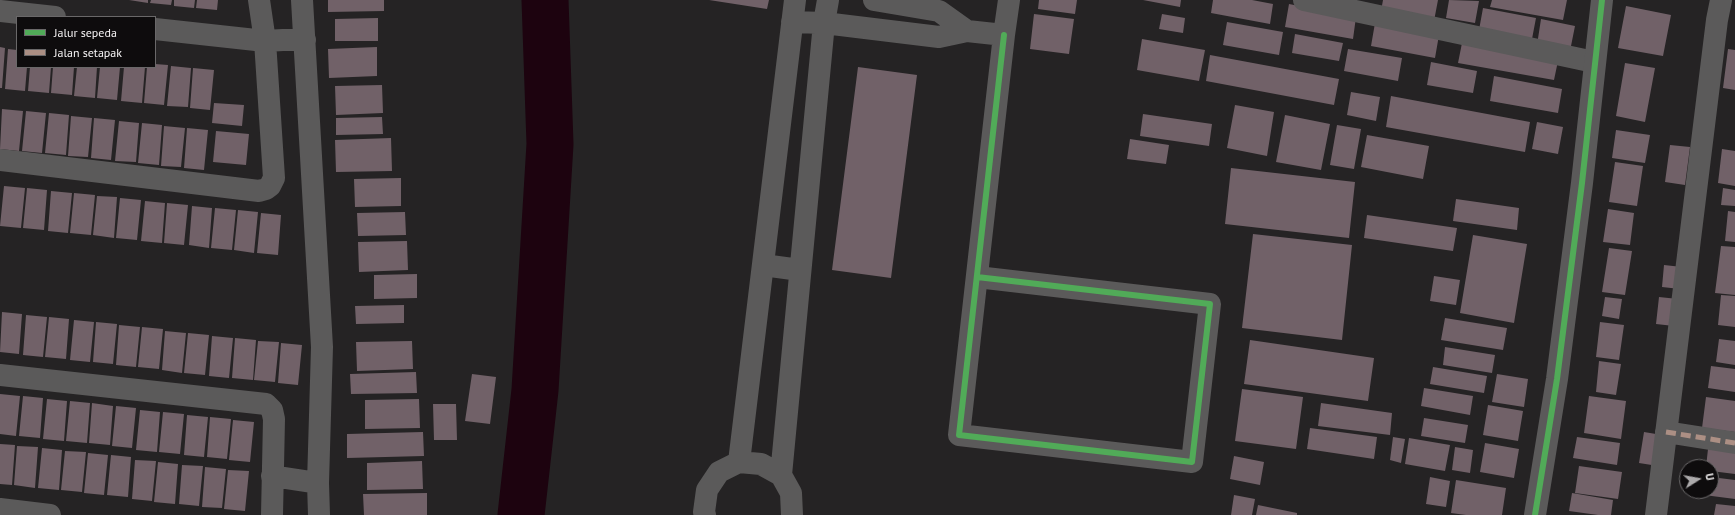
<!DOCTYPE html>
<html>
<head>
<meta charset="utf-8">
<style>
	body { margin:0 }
	#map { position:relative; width:1735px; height:515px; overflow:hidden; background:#252324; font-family:"PT Sans",sans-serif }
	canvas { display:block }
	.legend { position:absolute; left:16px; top:16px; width:140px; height:52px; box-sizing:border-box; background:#0e0c0d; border:1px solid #6a6869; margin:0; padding:5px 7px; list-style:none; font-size:12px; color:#f5f3f4 }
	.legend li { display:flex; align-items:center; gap:8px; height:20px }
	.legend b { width:20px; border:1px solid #6a6869 }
	.north { position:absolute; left:1679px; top:459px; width:40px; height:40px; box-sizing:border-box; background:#0e0c0d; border:1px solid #6a6869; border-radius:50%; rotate:79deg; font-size:11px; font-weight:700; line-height:16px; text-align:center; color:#f5f3f4 }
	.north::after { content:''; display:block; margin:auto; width:14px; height:18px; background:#acaaab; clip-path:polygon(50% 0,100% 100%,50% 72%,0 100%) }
</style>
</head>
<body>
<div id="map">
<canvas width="1735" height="515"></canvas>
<ul class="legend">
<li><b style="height:5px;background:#51ab58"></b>Jalur sepeda</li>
<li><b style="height:5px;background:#ac8f84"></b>Jalan setapak</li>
</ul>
<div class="north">U</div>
</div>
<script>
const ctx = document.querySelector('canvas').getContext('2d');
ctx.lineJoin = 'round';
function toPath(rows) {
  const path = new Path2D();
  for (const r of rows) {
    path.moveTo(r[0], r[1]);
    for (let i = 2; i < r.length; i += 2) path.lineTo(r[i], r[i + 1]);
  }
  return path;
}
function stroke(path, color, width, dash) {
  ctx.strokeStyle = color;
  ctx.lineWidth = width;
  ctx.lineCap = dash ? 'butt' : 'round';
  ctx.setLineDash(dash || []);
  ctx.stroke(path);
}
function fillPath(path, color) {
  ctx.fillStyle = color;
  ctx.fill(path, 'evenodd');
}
stroke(toPath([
	[521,515,535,390,550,144,545,0]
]), '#1d030f', 47);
fillPath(toPath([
	[129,0,148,0,148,3],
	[151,0,172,0,171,5,150,3],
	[174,0,195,0,194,8,174,6],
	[197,0,218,0,217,10,196,8],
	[328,0,384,0,384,11,328,12],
	[709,0,769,0,767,9],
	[1039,0,1077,0,1075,14,1038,9],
	[1143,0,1181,0,1180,7],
	[1213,0,1252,0,1273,4,1270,24,1211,13],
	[1383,0,1438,0,1434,21,1381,11],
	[1449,0,1479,1,1475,23,1446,18],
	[1492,0,1567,0,1563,20,1490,7],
	[1289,4,1356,17,1353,39,1285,27],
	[1626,6,1671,15,1663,56,1618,48],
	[1483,8,1536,18,1532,39,1479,30],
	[1034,14,1074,19,1069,54,1030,49],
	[1162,14,1185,18,1183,33,1159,29],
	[378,18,378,41,335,41,335,19],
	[1541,19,1575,26,1570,51,1537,45],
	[1227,22,1283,32,1279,55,1223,45],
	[1375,23,1439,35,1435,58,1371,46],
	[1295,34,1343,43,1339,61,1292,53],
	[1142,39,1205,50,1199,81,1137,70],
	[1462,43,1558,61,1554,80,1458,63],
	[0,47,5,48,2,88,0,88],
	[377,47,377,76,329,78,328,49],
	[8,49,17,50,17,67,27,67,25,91,5,89],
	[1348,49,1402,58,1398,81,1344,71],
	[1728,49,1735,50,1735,90,1723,88],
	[1210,55,1339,79,1334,105,1206,81],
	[1431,62,1477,71,1473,93,1427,85],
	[1625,63,1655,68,1645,122,1616,116],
	[155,64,168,65,164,105,144,103,147,67,155,67],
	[171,66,191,68,188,107,167,106],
	[30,67,51,67,49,93,28,91],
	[53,67,74,67,72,95,51,93],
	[77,67,97,67,95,98,74,96],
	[100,67,120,67,117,100,97,98],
	[124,67,145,67,142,103,121,101],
	[858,67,917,75,891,278,832,270],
	[193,68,214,70,210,110,190,108],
	[1494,76,1562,89,1558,113,1490,101],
	[382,85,383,113,336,115,335,86],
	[1351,92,1380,97,1376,121,1347,115],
	[1391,96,1530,122,1525,152,1386,127],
	[214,103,244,105,242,126,212,123],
	[1235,105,1274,112,1267,156,1227,148],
	[2,109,23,111,19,151,0,149],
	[26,111,46,113,42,153,22,151],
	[49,113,69,115,66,155,45,153],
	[1143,114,1212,124,1209,146,1140,136],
	[1285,115,1330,124,1321,170,1276,162],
	[71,116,92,118,88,157,68,156],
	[382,117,383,134,336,135,336,118],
	[94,118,115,120,111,160,91,158],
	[119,121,139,123,136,162,115,161],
	[1537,122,1563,127,1558,154,1532,149],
	[142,123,162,125,159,165,138,163],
	[1337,125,1361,129,1354,169,1330,165],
	[164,126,185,128,181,167,161,166],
	[187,128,208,130,204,170,184,168],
	[1616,130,1650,135,1645,163,1612,158],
	[216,131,249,134,246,165,213,162],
	[1367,135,1429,146,1423,179,1361,167],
	[391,138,392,171,336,172,335,140],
	[1130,139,1169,145,1166,164,1127,159],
	[1670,145,1690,147,1685,185,1665,182],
	[1722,149,1735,151,1735,186,1718,183],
	[1615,162,1643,166,1637,206,1609,202],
	[1231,168,1355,182,1349,238,1225,224],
	[401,178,401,206,355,207,354,179],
	[4,186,25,188,21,228,0,226],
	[27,188,47,190,44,230,23,228],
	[1723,188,1735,190,1735,206,1721,205],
	[51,191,72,193,68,233,48,231],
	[74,193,95,195,91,235,70,233],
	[97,196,117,197,114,238,93,235],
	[120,198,141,200,137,240,116,238],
	[1456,199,1519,208,1517,230,1453,221],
	[145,201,165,203,162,243,141,241],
	[167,203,188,205,184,245,164,243],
	[192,206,212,208,209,248,189,245],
	[215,208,236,210,232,250,211,248],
	[1608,209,1634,213,1630,245,1603,242],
	[238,210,258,212,254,253,234,250],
	[1728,211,1735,212,1735,242,1725,241],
	[405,212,406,235,358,236,357,213],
	[261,213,281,215,278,255,257,253],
	[1367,215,1457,228,1453,251,1364,238],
	[1253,234,1352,245,1342,340,1242,328],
	[1473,235,1527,244,1514,323,1460,313],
	[407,241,408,270,359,272,358,242],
	[1721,246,1735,247,1735,295,1715,293],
	[1609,248,1632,251,1625,295,1602,292],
	[1664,265,1682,267,1680,289,1662,287],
	[417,274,417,298,374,299,374,275],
	[1434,276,1460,280,1456,305,1430,301],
	[1721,295,1735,296,1735,327,1718,325],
	[1605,297,1622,299,1619,319,1602,316],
	[1659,297,1678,299,1674,326,1656,324],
	[404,305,404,323,356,324,355,306],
	[2,312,22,314,19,354,0,352],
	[26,315,47,317,43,357,23,355],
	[49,317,69,319,66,359,45,357],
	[1445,318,1507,328,1503,350,1441,340],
	[74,320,94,322,90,362,70,360],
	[96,322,117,324,113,364,93,362],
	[1600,322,1624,325,1619,360,1596,357],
	[119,325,140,327,136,367,116,365],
	[142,327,163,329,159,369,138,367],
	[165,331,186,333,182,373,162,370],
	[188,333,209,335,205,375,184,373],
	[212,336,233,338,229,378,209,376],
	[235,338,256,340,253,380,232,378],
	[1719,339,1735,341,1735,365,1716,362],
	[1250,340,1374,358,1368,401,1244,384],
	[258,341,279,342,275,382,254,380],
	[412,341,413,369,357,371,356,342],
	[281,343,302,345,298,385,278,383],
	[1445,347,1495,355,1492,373,1443,365],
	[1599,361,1621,364,1616,395,1596,392],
	[1711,366,1735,369,1735,392,1708,388],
	[1433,367,1487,376,1484,393,1430,384],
	[416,372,417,393,351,394,350,374],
	[472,374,496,377,490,424,465,421],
	[1497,374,1528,379,1524,407,1492,402],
	[1424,388,1473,396,1470,415,1421,406],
	[1242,389,1303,397,1296,449,1235,441],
	[0,394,20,396,16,436,0,434],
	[23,396,43,398,40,438,19,436],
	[1589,396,1626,401,1621,439,1584,433],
	[1706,397,1735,401,1735,432,1702,428],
	[47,399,67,401,64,441,43,439],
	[419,399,420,428,365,429,365,400],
	[70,401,90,403,87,443,66,441],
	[92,403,113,406,110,445,89,443],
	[1321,403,1392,413,1390,435,1318,426],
	[433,404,456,404,457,440,434,440],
	[1488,405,1523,411,1518,441,1483,435],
	[116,406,136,408,132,448,112,446],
	[140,410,160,412,157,452,136,450],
	[163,412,184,414,180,454,159,452],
	[187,415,208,417,204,457,184,455],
	[210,417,231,419,227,459,207,457],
	[1424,418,1468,425,1465,443,1421,436],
	[233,420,254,422,250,462,229,460],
	[1310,428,1377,437,1374,459,1307,449],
	[423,432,424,456,347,458,347,434],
	[1644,432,1662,435,1658,466,1639,463],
	[1393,437,1405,439,1401,463,1390,460],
	[1577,437,1620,443,1617,465,1573,458],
	[1409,438,1450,445,1445,471,1405,464],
	[1485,443,1519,449,1514,478,1480,472],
	[0,444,15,445,12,485,0,484],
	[17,446,38,447,35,488,14,485],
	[1455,447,1473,450,1470,473,1452,470],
	[42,448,62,450,59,490,38,488],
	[1708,449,1735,452,1735,474,1711,471,1711,467,1706,467],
	[65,451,86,452,82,492,61,490],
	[88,453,108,455,104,495,84,493],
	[111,455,131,457,128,497,107,495],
	[1234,456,1264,462,1260,485,1230,479],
	[135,460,156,461,152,501,132,499],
	[422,461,423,489,367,490,367,463],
	[158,462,178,464,175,504,154,502],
	[182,465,203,466,199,506,179,504],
	[1579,466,1622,472,1618,499,1575,493],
	[205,467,226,469,222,508,202,507],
	[228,470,249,471,245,511,224,509],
	[1430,477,1450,481,1446,507,1426,504],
	[1711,477,1735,480,1735,499,1704,495,1704,491,1711,491],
	[1456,480,1506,488,1502,515,1466,515,1451,513],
	[427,493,427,515,364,515,363,494],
	[1572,493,1613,500,1611,515,1598,515,1569,511],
	[1234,495,1255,499,1252,515,1231,515],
	[1716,504,1735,506,1735,515,1714,515],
	[1258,505,1297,513,1297,515,1256,515]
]), '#716168');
stroke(toPath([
	[302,0,322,347,318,483,319,515],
	[874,0,939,11,967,31],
	[1304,0,1594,62],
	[0,11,55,17],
	[792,22,824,23,939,37,967,31,1004,35,1009,0],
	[155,29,265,41,283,40,305,40],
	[0,160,259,191,266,189,270,186,274,178,265,41,259,0],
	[763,265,800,270],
	[977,277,1210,304,1192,462,959,435,1004,35],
	[0,375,266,404,272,410,274,419,272,515],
	[1666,432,1735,443],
	[739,462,795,0],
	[781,475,824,23,828,0],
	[272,476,318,483],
	[0,509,50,515],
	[705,515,704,512,707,490,719,472,739,462,761,464,781,475,791,493,792,515],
	[1656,515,1717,20,1721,0]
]), '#5b5a5a', 22);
stroke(toPath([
	[1535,515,1557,379,1582,183,1602,0]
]), '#5b5a5a', 22);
stroke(toPath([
	[1666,432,1735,443]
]), '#ac8f84', 5, [10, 5]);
stroke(toPath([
	[977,277,1210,304,1192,462,959,435,1004,35],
	[1535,515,1557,379,1582,183,1602,0]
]), '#51ab58', 6);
</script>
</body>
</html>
